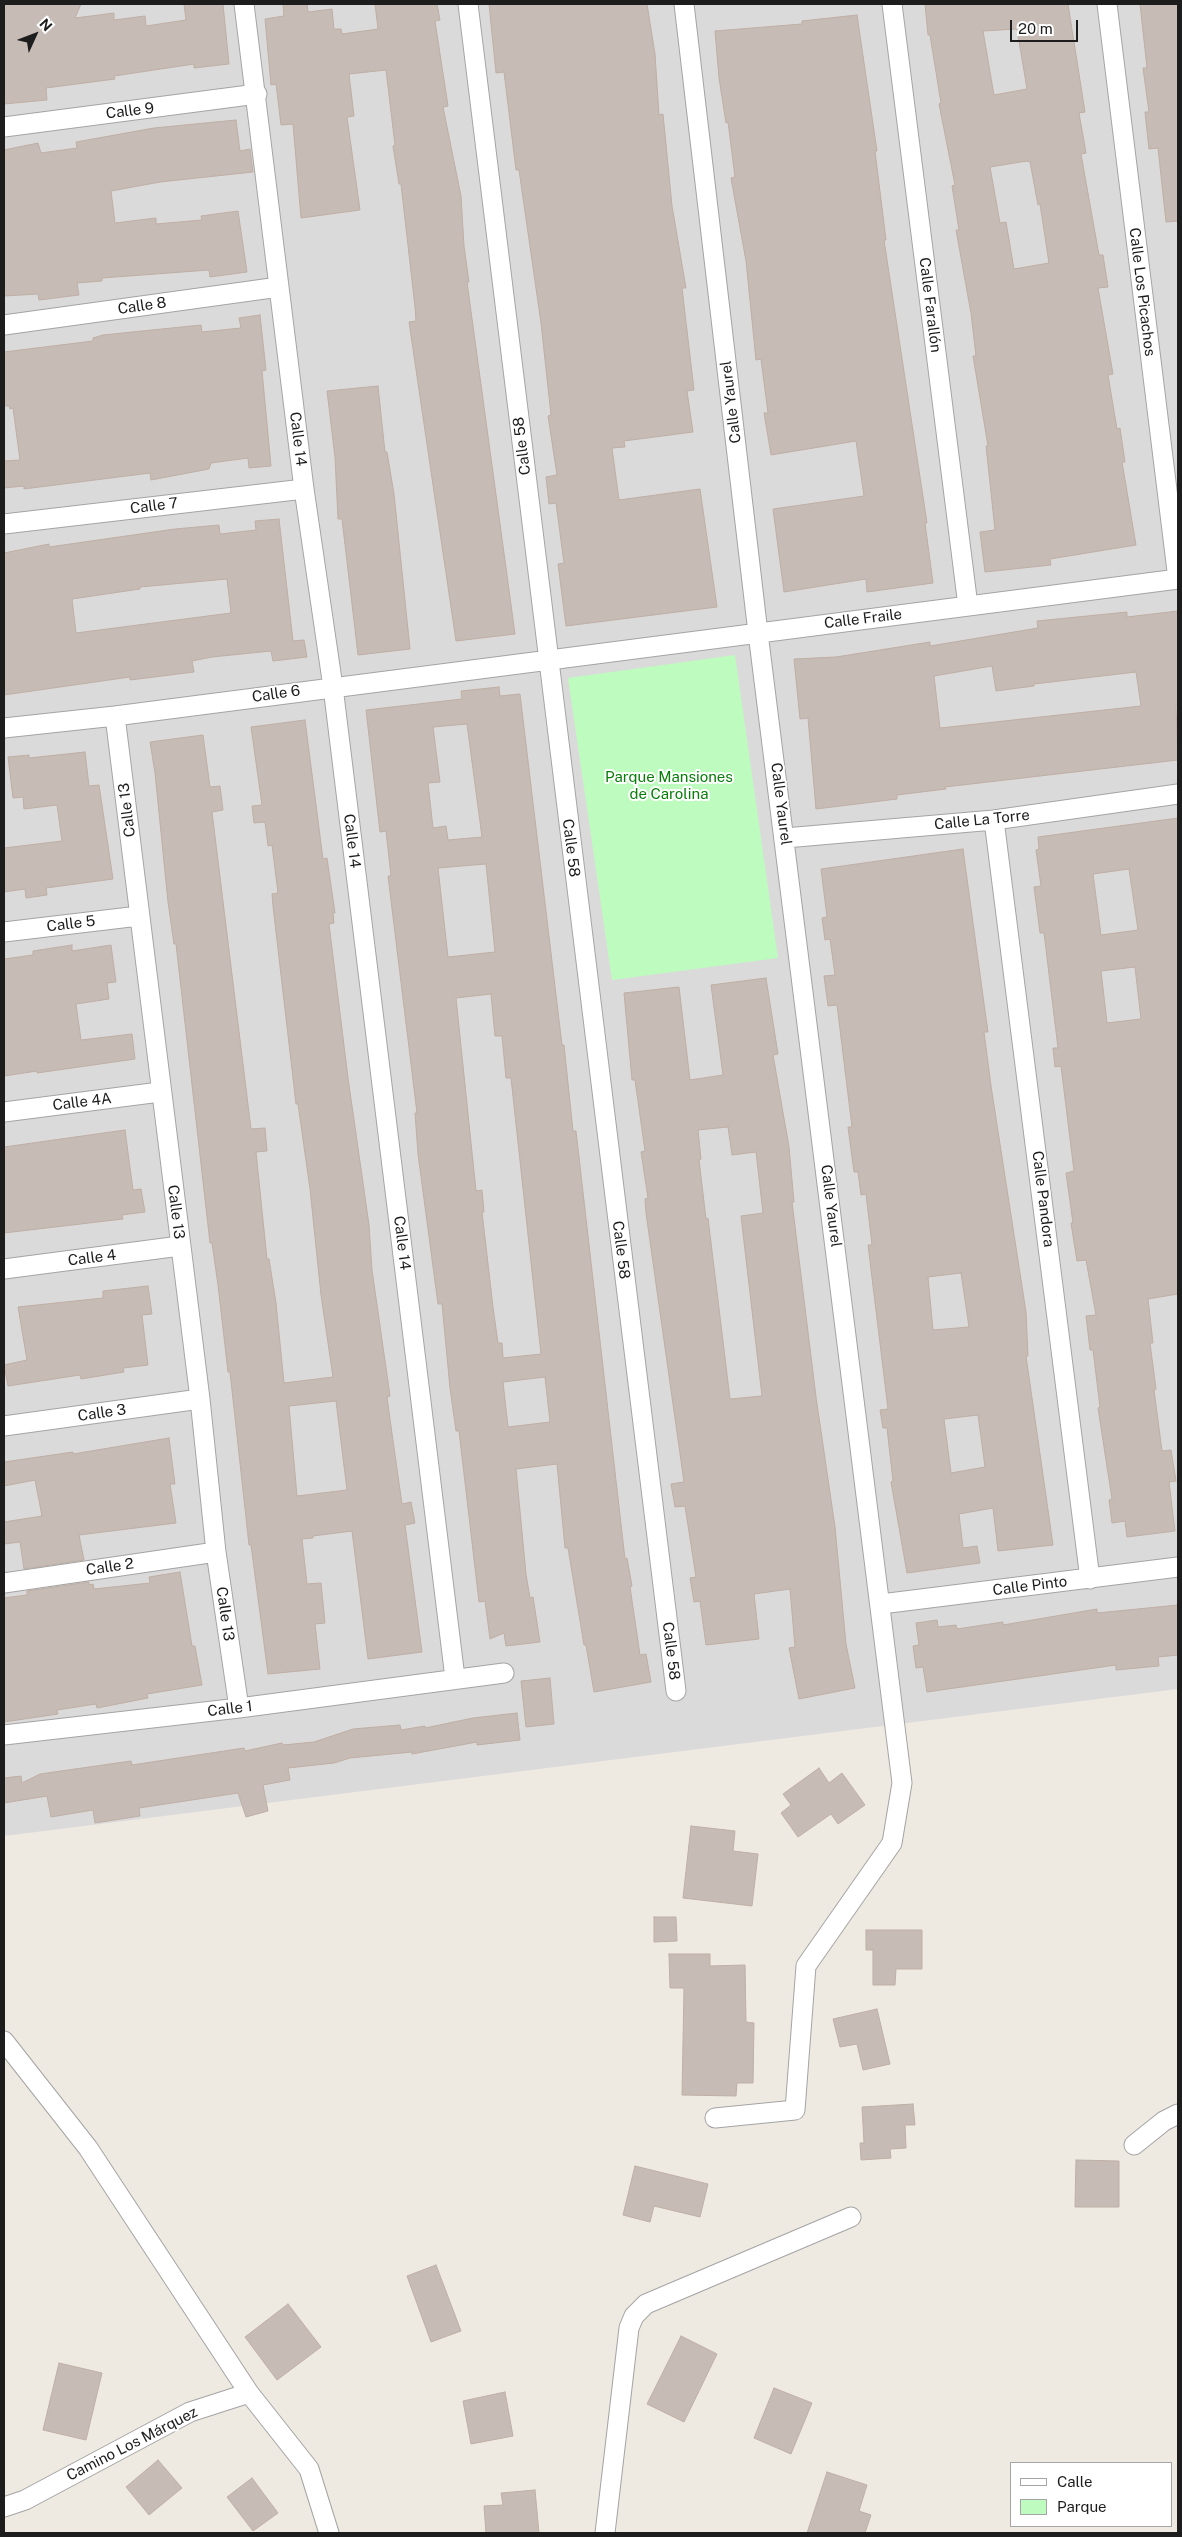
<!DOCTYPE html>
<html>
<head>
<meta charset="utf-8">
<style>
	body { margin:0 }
	#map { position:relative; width:1182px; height:2537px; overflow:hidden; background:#eeeae2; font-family:"Public Sans",sans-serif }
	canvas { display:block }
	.frame { position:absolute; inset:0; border:5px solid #1d1d1d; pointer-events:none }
	.legend { position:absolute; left:1010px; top:2462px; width:162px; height:65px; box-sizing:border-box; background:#fff; border:1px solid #a5a5a5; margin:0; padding:6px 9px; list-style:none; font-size:15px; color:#1d1d1d }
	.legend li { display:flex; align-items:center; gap:10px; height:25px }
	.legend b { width:25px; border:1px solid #a5a5a5 }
	.north { position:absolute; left:10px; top:10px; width:50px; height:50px; -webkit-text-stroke:4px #fff; paint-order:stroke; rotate:47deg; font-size:14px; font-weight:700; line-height:20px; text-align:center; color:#1d1d1d }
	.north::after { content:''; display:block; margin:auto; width:18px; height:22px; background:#1d1d1d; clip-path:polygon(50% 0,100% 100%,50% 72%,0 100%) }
	.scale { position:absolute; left:1010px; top:20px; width:68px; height:22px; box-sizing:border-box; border:2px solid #1d1d1d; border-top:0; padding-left:6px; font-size:15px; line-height:18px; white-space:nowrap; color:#1d1d1d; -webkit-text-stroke:4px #fff; paint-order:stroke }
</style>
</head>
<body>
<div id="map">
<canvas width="1182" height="2537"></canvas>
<div class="frame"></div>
<ul class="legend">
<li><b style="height:6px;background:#fff"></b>Calle</li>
<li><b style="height:14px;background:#bdfbbe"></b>Parque</li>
</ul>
<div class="north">N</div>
<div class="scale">20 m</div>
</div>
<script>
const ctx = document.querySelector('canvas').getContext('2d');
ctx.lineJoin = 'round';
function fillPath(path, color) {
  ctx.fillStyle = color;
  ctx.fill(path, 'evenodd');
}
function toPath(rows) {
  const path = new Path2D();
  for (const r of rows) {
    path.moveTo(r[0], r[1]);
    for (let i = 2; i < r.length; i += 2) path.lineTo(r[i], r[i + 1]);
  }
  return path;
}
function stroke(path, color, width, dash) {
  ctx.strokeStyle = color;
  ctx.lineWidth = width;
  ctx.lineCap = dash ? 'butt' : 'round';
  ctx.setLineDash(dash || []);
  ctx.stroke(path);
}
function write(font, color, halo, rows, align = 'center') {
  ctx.font = font + ' "Public Sans",sans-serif';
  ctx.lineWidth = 4;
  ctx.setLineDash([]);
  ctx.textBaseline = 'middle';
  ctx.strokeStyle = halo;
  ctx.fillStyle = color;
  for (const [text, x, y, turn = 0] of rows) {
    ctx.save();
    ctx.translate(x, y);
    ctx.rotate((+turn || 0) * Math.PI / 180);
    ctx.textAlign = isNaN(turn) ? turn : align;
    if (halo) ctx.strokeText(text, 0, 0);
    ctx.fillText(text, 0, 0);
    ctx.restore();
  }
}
fillPath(toPath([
	[4,4,1178,4,1178,1689,4,1836]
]), '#dbdada');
fillPath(toPath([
	[735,655,778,958,612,980,568,678]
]), '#bdfbbe');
const building = toPath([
	[4,4,81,4,75,18,114,13,114,20,145,16,146,26,186,20,184,4,223,4,229,64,194,68,194,64,114,76,115,79,46,88,47,100,4,104,4,4],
	[283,4,307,4,308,12,332,9,334,29,341,29,342,34,378,29,375,4,437,4,440,20,435,21,448,106,443,107,461,196,464,246,469,282,467,282,515,634,456,641,409,322,416,321,415,307,401,184,399,184,393,146,395,145,386,70,349,74,354,116,347,117,360,210,301,218,293,124,281,125,276,84,271,85,265,19,284,16,283,4],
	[489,4,647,4,655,54,659,115,663,114,672,206,686,288,682,288,694,390,687,391,693,432,624,441,625,447,612,448,619,500,700,489,717,607,566,626,558,564,564,563,556,503,549,504,546,477,557,475,548,416,551,415,541,323,519,170,516,170,504,72,496,73,489,4],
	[925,4,1068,4,1085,112,1079,113,1086,153,1081,154,1099,255,1103,255,1108,287,1098,288,1113,374,1108,375,1117,429,1120,428,1125,462,1122,462,1136,545,1050,559,1051,565,985,572,980,532,995,530,986,446,988,446,973,356,976,356,971,313,956,230,959,230,952,186,955,185,939,104,941,103,930,35,928,35,925,4],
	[1017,29,1027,89,994,95,983,31,1017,29],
	[1027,161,1030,162,1038,205,1040,204,1049,263,1014,269,1006,222,1000,223,990,167,1027,161],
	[1140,4,1178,4,1178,221,1166,222,1158,148,1149,149,1145,112,1149,112,1143,68,1147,68,1140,4],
	[857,15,877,151,875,151,886,240,884,240,927,523,925,523,933,583,867,592,866,579,784,592,773,509,864,496,856,441,771,455,764,413,768,413,761,359,756,360,746,261,731,178,735,177,728,122,726,123,719,78,715,31,802,24,802,21,857,15],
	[236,120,240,151,250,149,253,172,160,182,111,191,115,223,156,218,156,224,202,220,201,216,238,211,247,272,210,277,209,270,102,278,102,281,77,283,79,295,39,300,38,294,4,296,4,150,38,143,41,153,77,148,76,142,154,128,236,120],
	[260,315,266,370,262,371,271,466,249,468,248,458,211,463,209,469,151,480,150,473,24,489,24,486,4,488,4,461,20,460,13,408,10,409,9,406,4,406,4,352,93,341,93,338,103,335,201,325,202,332,241,328,239,318,260,315],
	[378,386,385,452,387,452,394,494,410,649,358,655,342,519,338,519,335,457,327,391,378,386],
	[279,519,293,641,304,640,307,657,273,661,271,651,212,657,192,661,194,672,130,680,130,677,4,695,4,553,49,544,49,547,175,529,219,525,220,534,256,530,255,521,279,519],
	[227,579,231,613,76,633,72,599,140,589,140,587,227,579],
	[1178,611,1178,705,1176,706,1178,760,945,787,946,789,897,795,897,799,816,809,808,718,800,719,794,659,836,657,930,642,930,646,1038,628,1037,621,1127,612,1127,617,1178,611],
	[992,666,996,691,1034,686,1034,684,1136,672,1141,706,940,728,934,676,992,666],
	[499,687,500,696,520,694,562,1045,564,1045,573,1131,576,1131,625,1559,627,1558,632,1586,630,1587,640,1655,646,1654,651,1682,594,1692,586,1645,584,1645,568,1548,565,1548,557,1464,516,1469,526,1574,530,1598,533,1597,540,1642,506,1646,504,1633,490,1639,485,1601,479,1602,459,1431,456,1431,450,1388,442,1304,438,1304,418,1154,415,1113,417,1113,388,876,391,876,386,831,380,832,366,710,462,699,461,691,499,687],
	[467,724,482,837,448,840,446,826,433,828,428,783,440,782,433,727,467,724],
	[486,864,495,952,448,957,438,868,486,864],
	[491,994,495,1036,502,1036,506,1078,511,1078,541,1354,503,1358,502,1343,498,1343,493,1307,482,1212,484,1212,482,1190,476,1191,456,998,491,994],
	[545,1377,550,1422,508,1427,503,1382,545,1377],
	[305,720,323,859,327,858,335,913,333,913,334,923,329,924,348,1078,369,1225,372,1270,390,1396,387,1397,393,1441,402,1504,411,1502,415,1523,405,1525,422,1652,368,1659,352,1531,313,1536,313,1538,302,1539,307,1584,321,1583,325,1623,315,1624,320,1669,268,1674,251,1545,249,1545,230,1372,228,1372,218,1285,212,1243,210,1243,176,944,174,944,168,902,155,773,150,742,203,735,210,787,220,786,223,810,212,812,251,1129,265,1128,267,1151,256,1152,267,1259,269,1259,276,1303,284,1383,333,1377,321,1295,310,1189,298,1104,296,1104,273,906,272,894,278,893,272,845,268,846,265,822,254,823,252,806,262,805,251,727,305,720],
	[336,1401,347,1490,297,1496,289,1406,336,1401],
	[85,752,89,786,99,785,113,879,46,888,47,895,26,898,25,889,4,892,4,848,62,841,57,805,24,809,23,797,13,798,8,757,29,755,29,758,85,752],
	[1178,818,1178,1294,1148,1299,1153,1343,1150,1343,1156,1389,1154,1390,1162,1451,1171,1450,1176,1481,1169,1482,1175,1531,1127,1537,1125,1521,1112,1523,1109,1500,1112,1499,1098,1408,1100,1407,1093,1350,1090,1350,1086,1316,1096,1315,1086,1260,1077,1261,1071,1223,1073,1223,1066,1173,1074,1171,1061,1066,1055,1067,1053,1048,1058,1048,1044,933,1040,933,1034,887,1041,886,1036,850,1039,849,1038,837,1178,818],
	[1129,869,1138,930,1101,935,1093,874,1129,869],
	[1135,967,1141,1019,1107,1023,1101,971,1135,967],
	[963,849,985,1011,988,1032,984,1032,991,1086,1026,1312,1028,1356,1026,1356,1053,1545,998,1551,993,1508,959,1514,963,1548,977,1546,980,1563,907,1573,891,1482,893,1481,887,1428,883,1428,880,1410,888,1409,868,1245,872,1245,866,1194,861,1195,858,1172,854,1172,848,1127,852,1127,837,1005,828,1006,824,976,835,975,830,939,825,940,822,918,827,917,821,869,963,849],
	[961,1273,969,1327,933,1330,928,1277,961,1273],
	[978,1415,985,1467,951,1473,944,1419,978,1415],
	[72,945,72,951,111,945,116,982,107,983,109,999,76,1004,81,1040,132,1034,135,1059,37,1073,37,1071,4,1076,4,959,33,955,33,951,72,945],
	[766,978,778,1054,773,1055,789,1147,794,1202,792,1202,816,1397,835,1527,846,1644,855,1688,799,1699,789,1648,795,1647,790,1589,754,1594,759,1639,706,1645,700,1601,694,1602,690,1578,696,1577,685,1506,675,1507,671,1484,684,1482,646,1213,645,1199,648,1198,641,1152,645,1151,635,1080,632,1080,624,993,679,987,690,1080,723,1075,711,985,766,978],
	[728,1127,732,1155,756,1152,763,1213,741,1216,762,1396,730,1399,708,1218,706,1219,699,1160,701,1159,698,1130,728,1127],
	[125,1130,133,1190,141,1189,145,1212,122,1215,123,1219,4,1233,4,1147,125,1130],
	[148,1286,152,1314,142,1315,148,1365,123,1368,124,1372,81,1379,80,1375,8,1386,4,1365,27,1360,18,1307,103,1298,103,1291,148,1286],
	[169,1438,175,1484,170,1484,176,1523,79,1535,84,1560,24,1569,20,1542,4,1544,4,1522,42,1516,35,1480,4,1486,4,1462,73,1452,73,1454,169,1438],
	[180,1572,192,1646,195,1646,202,1685,147,1694,148,1698,97,1708,96,1704,57,1710,58,1714,4,1722,4,1598,27,1595,27,1591,89,1582,89,1585,93,1584,94,1589,150,1583,149,1577,180,1572],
	[1178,1605,1178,1655,1158,1657,1159,1666,1116,1670,1116,1665,927,1692,923,1667,916,1668,913,1646,919,1645,916,1623,937,1620,938,1627,956,1625,957,1629,1003,1622,1003,1625,1097,1609,1097,1613,1178,1605],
	[550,1678,554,1724,526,1727,521,1681,550,1678],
	[517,1713,520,1740,477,1745,477,1742,412,1754,412,1752,350,1758,334,1763,288,1768,290,1780,263,1785,268,1811,246,1817,238,1793,139,1808,140,1816,95,1823,93,1810,51,1817,47,1796,4,1803,4,1778,21,1776,22,1783,40,1774,131,1761,132,1765,244,1748,245,1751,282,1743,283,1745,314,1742,353,1729,400,1725,401,1730,425,1726,425,1728,473,1718,517,1713],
	[819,1768,829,1783,842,1773,865,1805,838,1824,831,1814,798,1837,781,1813,791,1805,783,1794,819,1768],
	[691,1826,735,1831,733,1851,758,1854,752,1906,683,1898,691,1826],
	[654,1917,676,1917,677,1941,654,1942,654,1917],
	[866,1930,922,1930,922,1969,896,1969,895,1985,873,1985,873,1950,866,1950,866,1930],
	[669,1954,710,1954,710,1966,745,1965,746,2022,754,2023,753,2083,737,2083,736,2096,682,2095,684,1988,670,1988,669,1954],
	[877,2009,890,2064,863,2070,857,2044,840,2047,833,2019,877,2009],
	[913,2104,915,2125,905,2125,906,2148,890,2149,891,2158,861,2160,860,2143,864,2143,862,2107,913,2104],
	[1076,2160,1119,2161,1119,2207,1075,2207,1076,2160],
	[635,2166,708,2184,700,2217,654,2206,650,2222,623,2215,635,2166],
	[436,2265,461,2331,431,2342,407,2276,436,2265],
	[288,2304,321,2347,277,2380,245,2337,288,2304],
	[681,2336,717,2354,684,2422,647,2404,681,2336],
	[59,2363,102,2373,86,2440,43,2430,59,2363],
	[774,2388,812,2403,791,2454,754,2438,774,2388],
	[505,2392,513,2436,471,2444,463,2401,505,2392],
	[158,2460,182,2488,149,2515,126,2487,158,2460],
	[827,2472,867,2485,859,2511,871,2515,865,2533,807,2533,827,2472],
	[252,2478,278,2513,253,2531,227,2497,252,2478],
	[535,2490,539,2533,486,2533,484,2506,503,2505,501,2493,535,2490]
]);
fillPath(building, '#c6bbb5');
stroke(building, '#c0afa4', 1);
const street = toPath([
	[244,4,304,489,333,687,455,1678],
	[468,4,676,1691],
	[684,4,758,633,902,1783,892,1843,806,1966,795,2110,715,2118],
	[892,4,968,606],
	[1107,4,1178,579],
	[4,127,257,94],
	[4,325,279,287],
	[4,524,304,489],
	[115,716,200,1399,216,1552,239,1708],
	[4,728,115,716,1178,579],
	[994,820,1090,1579],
	[785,838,994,820,1178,794],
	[4,932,139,916],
	[4,1112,160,1092],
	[4,1269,180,1246],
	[4,1426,200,1399],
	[4,1583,216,1552],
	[881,1604,1178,1567],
	[4,1735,239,1708,504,1673],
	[4,2041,88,2148,249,2393,309,2469,329,2533],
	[1134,2145,1164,2121,1178,2114],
	[4,2507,25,2500,190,2412,249,2393],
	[605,2533,629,2328,634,2316,646,2304,851,2217]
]);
stroke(street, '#a4a4a4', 21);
stroke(street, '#fff', 19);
write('15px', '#1d1d1d', '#fff', [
	["Calle 9",130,111,-7],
	["Calle Los Picachos",1142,292,83],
	["Calle Farallón",930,305,83],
	["Calle 8",142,306,-8],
	["Calle Yaurel",731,402,-97],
	["Calle 14",298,439,83],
	["Calle 58",522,446,-97],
	["Calle 7",154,506,-7],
	["Calle Fraile",863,619,-7],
	["Calle 6",276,694,-8],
	["Calle Yaurel",781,804,83],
	["Calle 13",127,810,-97],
	["Calle La Torre",982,820,-6],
	["Calle 14",352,841,83],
	["Calle 58",571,848,83],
	["Calle 5",71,924,-7],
	["Calle 4A",82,1102,-7],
	["Calle Pandora",1043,1199,83],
	["Calle Yaurel",831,1206,83],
	["Calle 13",176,1212,83],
	["Calle 14",402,1243,83],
	["Calle 58",621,1250,83],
	["Calle 4",92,1258,-7],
	["Calle 3",102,1413,-8],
	["Calle 2",110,1567,-8],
	["Calle Pinto",1030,1586,-7],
	["Calle 13",225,1614,82],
	["Calle 58",671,1651,83],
	["Calle 1",230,1709,-7],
	["Camino Los Márquez",132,2444,-27]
]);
write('15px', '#087e0a', '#fff', [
	["Parque Mansiones",669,777],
	["de Carolina",669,794]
]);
</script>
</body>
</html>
